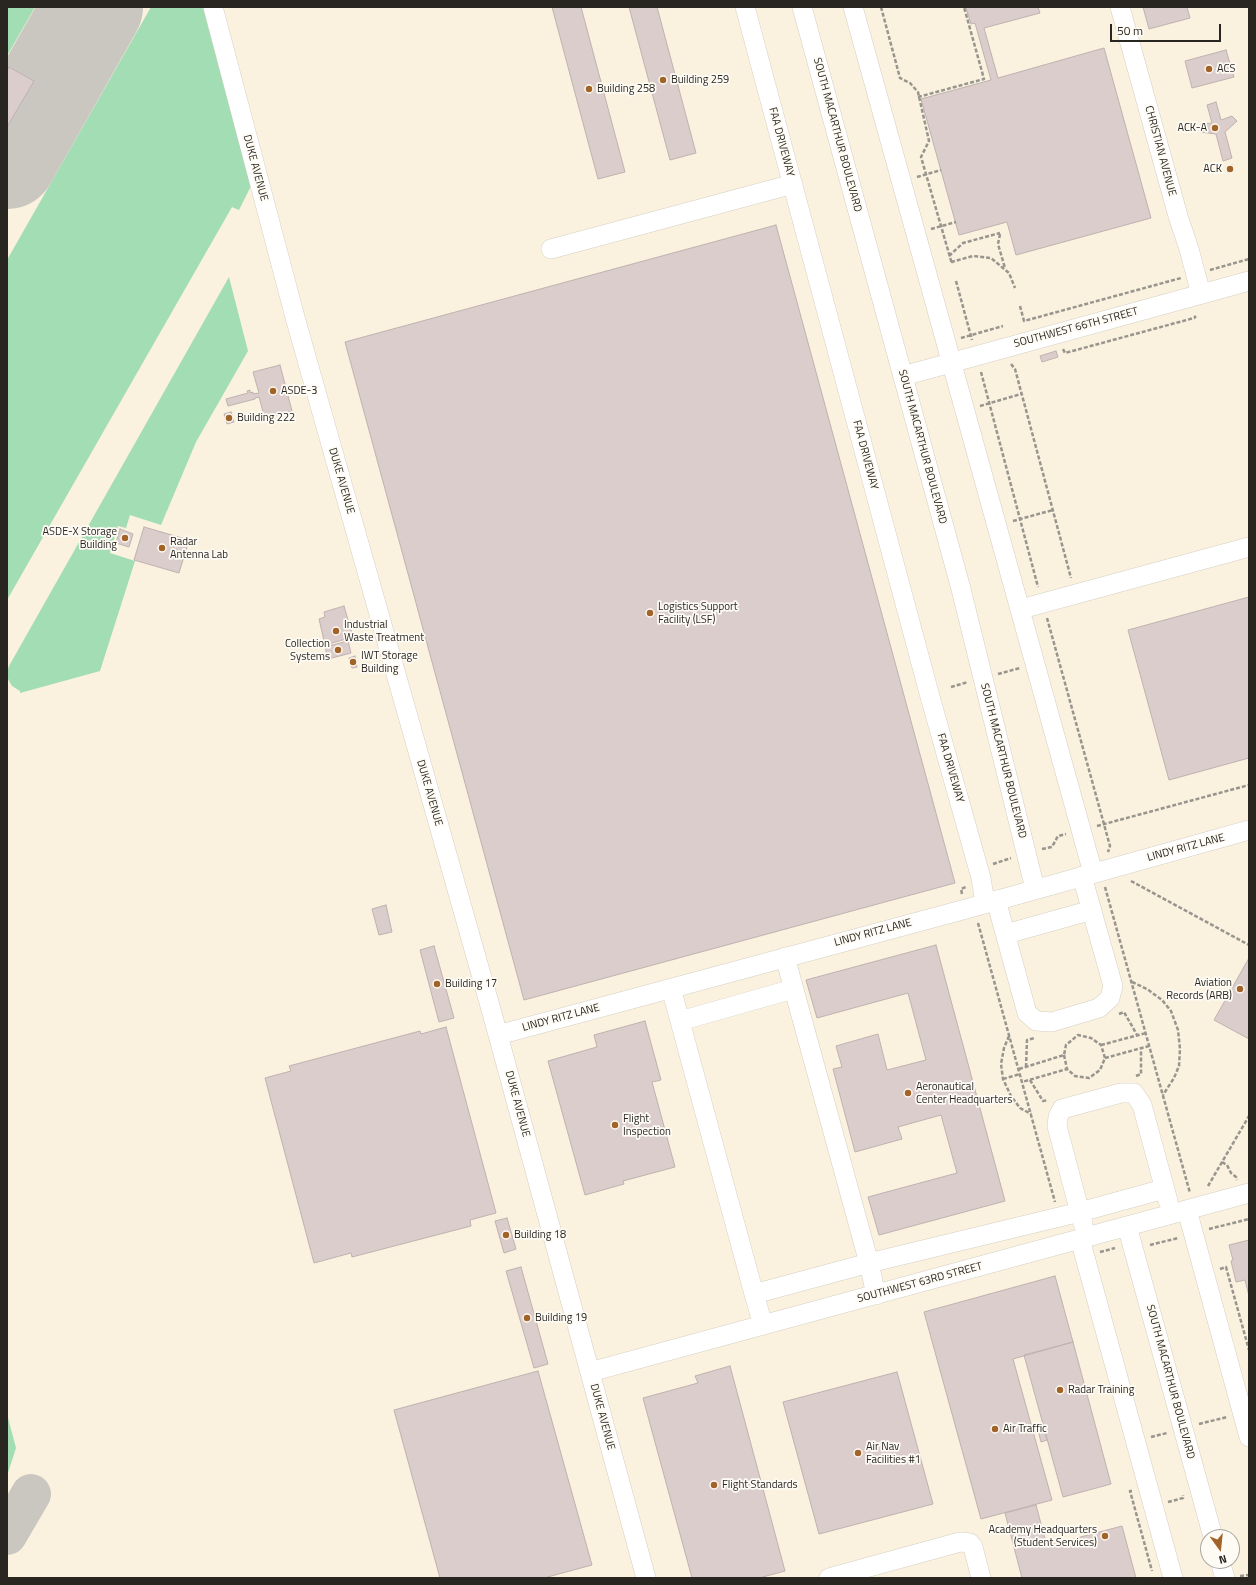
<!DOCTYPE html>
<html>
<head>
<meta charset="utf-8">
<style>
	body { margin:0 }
	#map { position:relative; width:1256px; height:1585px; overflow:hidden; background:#fefbf4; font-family:"Titillium Web",sans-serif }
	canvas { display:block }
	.frame { position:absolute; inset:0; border:8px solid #292622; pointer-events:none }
	.north { position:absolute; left:1200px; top:1529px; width:40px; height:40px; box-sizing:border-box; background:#fefbf4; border:1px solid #a9a6a0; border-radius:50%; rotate:165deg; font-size:11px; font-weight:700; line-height:16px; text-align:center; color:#292622 }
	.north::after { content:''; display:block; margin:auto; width:14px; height:18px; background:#a26329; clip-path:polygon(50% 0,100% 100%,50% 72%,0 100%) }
	.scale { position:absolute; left:1110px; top:24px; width:111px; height:18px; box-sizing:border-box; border:2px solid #292622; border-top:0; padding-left:5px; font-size:12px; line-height:14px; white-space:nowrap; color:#292622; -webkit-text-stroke:3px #fefbf4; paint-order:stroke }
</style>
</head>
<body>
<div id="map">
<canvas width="1256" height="1585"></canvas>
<div class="frame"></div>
<div class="north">N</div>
<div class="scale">50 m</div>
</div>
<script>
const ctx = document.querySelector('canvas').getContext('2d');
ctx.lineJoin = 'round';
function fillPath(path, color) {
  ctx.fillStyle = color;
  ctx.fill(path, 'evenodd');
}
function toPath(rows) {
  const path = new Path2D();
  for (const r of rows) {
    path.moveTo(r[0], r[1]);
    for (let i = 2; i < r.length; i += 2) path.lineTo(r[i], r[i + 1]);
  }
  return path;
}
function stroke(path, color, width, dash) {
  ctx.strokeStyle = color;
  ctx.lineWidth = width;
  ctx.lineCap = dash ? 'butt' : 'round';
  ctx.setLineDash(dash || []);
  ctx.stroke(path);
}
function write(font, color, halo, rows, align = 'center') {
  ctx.font = font + ' "Titillium Web",sans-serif';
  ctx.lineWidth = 3.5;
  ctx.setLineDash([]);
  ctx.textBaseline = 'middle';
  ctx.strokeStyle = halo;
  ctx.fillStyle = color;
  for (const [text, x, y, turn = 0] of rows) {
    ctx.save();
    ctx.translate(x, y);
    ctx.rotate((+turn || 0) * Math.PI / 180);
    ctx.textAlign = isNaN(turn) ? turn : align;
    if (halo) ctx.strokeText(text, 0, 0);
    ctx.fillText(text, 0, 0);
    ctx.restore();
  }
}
fillPath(toPath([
	[7,7,1249,7,1249,1578,7,1578],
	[1208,1537,1232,1537,1232,1561,1208,1561]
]), '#faf1de');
fillPath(toPath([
	[7,7,35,7,7,56],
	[151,7,212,7,257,174,239,210,232,207,7,600,7,260],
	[229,277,248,351,196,442,161,525,130,515,126,528,118,526,110,553,135,561,100,671,20,693,20,691,12,686,8,679,7,672,9,666],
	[7,1414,16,1448,7,1476]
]), '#a2ddb4');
stroke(toPath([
	[7,1535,31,1494]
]), '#cac7c1', 40);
stroke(toPath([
	[7,159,93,7]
]), '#cac7c1', 100);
const building = toPath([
	[552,7,581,7,625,172,598,179,552,7],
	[629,7,657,7,696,153,670,160,629,7],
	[968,7,1038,7,1040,13,984,28,998,78,1104,48,1151,218,1016,255,1007,222,959,235,921,99,991,80,975,23,971,24,966,8,968,7],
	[1143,7,1187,7,1190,18,1149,29,1143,7],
	[1226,50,1234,77,1192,88,1185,61,1226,50],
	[9,67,34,81,7,127,7,71,9,67],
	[1216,102,1221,120,1232,116,1237,121,1225,132,1232,158,1223,161,1216,134,1200,132,1201,124,1212,123,1207,105,1216,102],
	[1232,165,1234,171,1228,173,1226,167,1232,165],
	[776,225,955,883,524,1000,345,342,776,225],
	[1056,351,1058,357,1042,362,1040,356,1056,351],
	[280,365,292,411,265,419,259,397,255,398,255,399,228,406,226,399,248,393,247,391,250,390,250,393,253,392,253,394,259,393,253,372,280,365],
	[231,412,234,422,227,424,224,414,231,412],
	[144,527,189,540,179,573,134,560,144,527],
	[120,529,133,534,129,547,116,543,120,529],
	[1249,597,1249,758,1169,780,1128,630,1249,597],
	[344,606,353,637,325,645,319,619,325,617,324,612,344,606],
	[348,641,351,653,328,659,325,647,348,641],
	[355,656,357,667,352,668,349,658,355,656],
	[386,905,392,932,379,935,372,909,386,905],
	[936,945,1005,1201,879,1235,868,1197,957,1173,941,1115,898,1127,902,1139,855,1152,833,1069,842,1067,836,1046,878,1034,887,1070,926,1060,908,993,817,1018,806,980,936,945],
	[434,946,454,1018,439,1022,420,950,434,946],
	[1249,958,1249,1039,1214,1020,1249,958],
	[645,1021,661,1080,652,1082,675,1167,623,1181,624,1184,585,1195,548,1061,597,1047,594,1035,645,1021],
	[446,1027,496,1213,470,1220,471,1226,352,1257,351,1253,314,1263,265,1078,291,1071,289,1066,420,1031,421,1034,446,1027],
	[507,1218,516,1249,504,1253,495,1221,507,1218],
	[1249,1240,1249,1296,1245,1280,1236,1282,1231,1261,1233,1260,1229,1245,1249,1240],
	[521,1267,548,1364,534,1368,506,1271,521,1267],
	[1055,1276,1073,1342,1013,1359,1052,1500,981,1519,924,1312,1055,1276],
	[1073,1342,1111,1484,1063,1497,1024,1355,1073,1342],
	[730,1366,785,1571,759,1578,692,1578,643,1398,698,1383,695,1376,730,1366],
	[538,1371,592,1565,544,1578,440,1578,394,1410,538,1371],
	[897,1372,933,1504,819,1534,783,1402,897,1372],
	[1043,1424,1047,1440,1041,1442,1037,1426,1043,1424],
	[1036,1505,1047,1546,1122,1526,1136,1578,1022,1578,1005,1513,1036,1505]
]);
fillPath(building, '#dbcdcb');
stroke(building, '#c0b2b0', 1);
const minor = toPath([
	[213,7,296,321,492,1013,646,1578],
	[745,7,929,693,981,878,985,903],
	[802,7,961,589,1035,889],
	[853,7,1093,873],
	[1120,7,1178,216,1189,249,1201,294],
	[551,249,793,184],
	[903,376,1249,281],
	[1021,609,1249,547],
	[996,900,1027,1013,1036,1021,1052,1022,1099,1008,1110,998,1113,986,1082,876],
	[1006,934,1092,910],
	[785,957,869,1263,876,1295],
	[671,988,754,1294],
	[680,1021,793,989],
	[498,1035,966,909,1249,830],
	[1187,1210,1249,1437],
	[1083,1224,1057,1126,1058,1117,1062,1109,1121,1093,1134,1093,1142,1105,1168,1201],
	[1127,1226,1213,1537],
	[1080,1239,1173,1578],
	[763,1325,754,1294,869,1263,1080,1212,1164,1189],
	[590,1372,1249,1193],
	[1220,1561,1225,1578],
	[829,1578,960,1542,970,1543,973,1547,981,1578]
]);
stroke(minor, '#d6d0c5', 20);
stroke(toPath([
	[881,7,900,78,910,83,918,92,929,141,921,157,952,264],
	[918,97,984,79,964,7],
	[917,177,941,170],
	[931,229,956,222],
	[1000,234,998,244,1005,268],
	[949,256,963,243,1000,233],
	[951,262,973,256,991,258,1009,273,1015,288],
	[1210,270,1249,259],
	[956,281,972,340],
	[1020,306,1024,321,1181,278],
	[961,338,1003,326],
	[1063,349,1065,353,1194,318,1196,316],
	[1011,364,1015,369,1071,578],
	[981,372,1038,587],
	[980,406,1021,394],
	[1013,521,1053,510],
	[1047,618,1110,846,1108,852],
	[998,674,1020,668],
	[951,687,968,682],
	[1097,826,1249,785],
	[1042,849,1052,847,1058,836,1066,834],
	[993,864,1011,858],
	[1131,881,1249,945],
	[1105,887,1190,1193],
	[962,894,961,889,966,887],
	[978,923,1055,1202],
	[1132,982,1147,989,1162,1000,1171,1011,1178,1030,1180,1049,1179,1066,1174,1078,1163,1095],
	[1119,1014,1124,1012,1137,1035],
	[1009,1036,1004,1048,1001,1064,1003,1079,1011,1096,1020,1108,1031,1114],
	[1101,1045,1146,1033],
	[1064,1055,1067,1069],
	[1105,1058,1149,1046],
	[1026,1067,1027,1040,1035,1038],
	[1019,1069,1064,1055,1066,1045,1078,1035,1091,1038,1101,1045,1105,1058,1100,1070,1089,1078,1075,1076,1067,1069,1022,1082],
	[1136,1076,1141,1074,1141,1048],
	[1003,1079,1020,1074],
	[1030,1080,1043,1101,1048,1100],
	[1222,1162,1227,1165,1231,1173,1236,1177,1237,1180],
	[1208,1186,1249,1116],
	[1209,1229,1249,1219],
	[1150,1245,1178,1238],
	[1100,1252,1115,1248],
	[1220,1269,1226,1267,1249,1350],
	[1199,1424,1227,1417],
	[1151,1437,1167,1433],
	[1132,1491,1130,1491,1152,1571],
	[1168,1502,1183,1498,1183,1495],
	[1240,1576,1249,1575]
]), '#98958f', 2.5, [4, 2]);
stroke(minor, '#fff', 19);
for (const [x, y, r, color] of [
	[1209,69,4,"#a26329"],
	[663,80,4,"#a26329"],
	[589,89,4,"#a26329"],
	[1215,128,4,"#a26329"],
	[1230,169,4,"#a26329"],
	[273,391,4,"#a26329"],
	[229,418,4,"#a26329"],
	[125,538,4,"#a26329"],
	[162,548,4,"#a26329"],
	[650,613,4,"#a26329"],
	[336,631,4,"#a26329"],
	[338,650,4,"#a26329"],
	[353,662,4,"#a26329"],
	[437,984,4,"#a26329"],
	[1240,989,4,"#a26329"],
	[908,1093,4,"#a26329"],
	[615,1125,4,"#a26329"],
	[506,1235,4,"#a26329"],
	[527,1318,4,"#a26329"],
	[1060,1390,4,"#a26329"],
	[995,1429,4,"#a26329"],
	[858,1453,4,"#a26329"],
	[714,1485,4,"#a26329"],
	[1105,1536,4,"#a26329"]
]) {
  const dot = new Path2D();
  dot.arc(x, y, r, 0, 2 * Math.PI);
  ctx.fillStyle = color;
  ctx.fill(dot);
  stroke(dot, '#fefbf4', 1.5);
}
write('11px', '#292622', '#fefbf4', [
	["ACS",1217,69],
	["Building 259",671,80],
	["Building 258",597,89],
	["ACK-A",1207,128,"right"],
	["ACK",1222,169,"right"],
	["ASDE-3",281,391],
	["Building 222",237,418],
	["ASDE-X Storage",117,532,"right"],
	["Building",117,545,"right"],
	["Radar",170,542],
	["Antenna Lab",170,555],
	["Logistics Support",658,607],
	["Facility (LSF)",658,620],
	["Industrial",344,625],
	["Waste Treatment",344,638],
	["Collection",330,644,"right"],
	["Systems",330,657,"right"],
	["IWT Storage",361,656],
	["Building",361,669],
	["Aviation",1232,983,"right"],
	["Records (ARB)",1232,996,"right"],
	["Building 17",445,984],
	["Aeronautical",916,1087],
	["Center Headquarters",916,1100],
	["Flight",623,1119],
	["Inspection",623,1132],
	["Building 18",514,1235],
	["Building 19",535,1318],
	["Radar Training",1068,1390],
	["Air Traffic",1003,1429],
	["Air Nav",866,1447],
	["Facilities #1",866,1460],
	["Flight Standards",722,1485],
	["Academy Headquarters",1097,1530,"right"],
	["(Student Services)",1097,1543,"right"]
], 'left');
write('11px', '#292622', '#fefbf4', [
	["SOUTH MACARTHUR BOULEVARD",837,135,75],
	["FAA DRIVEWAY",781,142,75],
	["CHRISTIAN AVENUE",1160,151,75],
	["DUKE AVENUE",255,168,75],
	["SOUTHWEST 66TH STREET",1076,328,-15],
	["SOUTH MACARTHUR BOULEVARD",922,447,75],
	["FAA DRIVEWAY",865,455,75],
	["DUKE AVENUE",341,481,74],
	["SOUTH MACARTHUR BOULEVARD",1003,761,76],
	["FAA DRIVEWAY",950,768,74],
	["DUKE AVENUE",429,793,74],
	["LINDY RITZ LANE",1186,848,-15],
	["LINDY RITZ LANE",873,933,-15],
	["LINDY RITZ LANE",561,1018,-15],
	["DUKE AVENUE",517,1104,75],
	["SOUTHWEST 63RD STREET",920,1283,-15],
	["SOUTH MACARTHUR BOULEVARD",1170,1382,75],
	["DUKE AVENUE",602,1417,75]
]);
</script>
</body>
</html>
